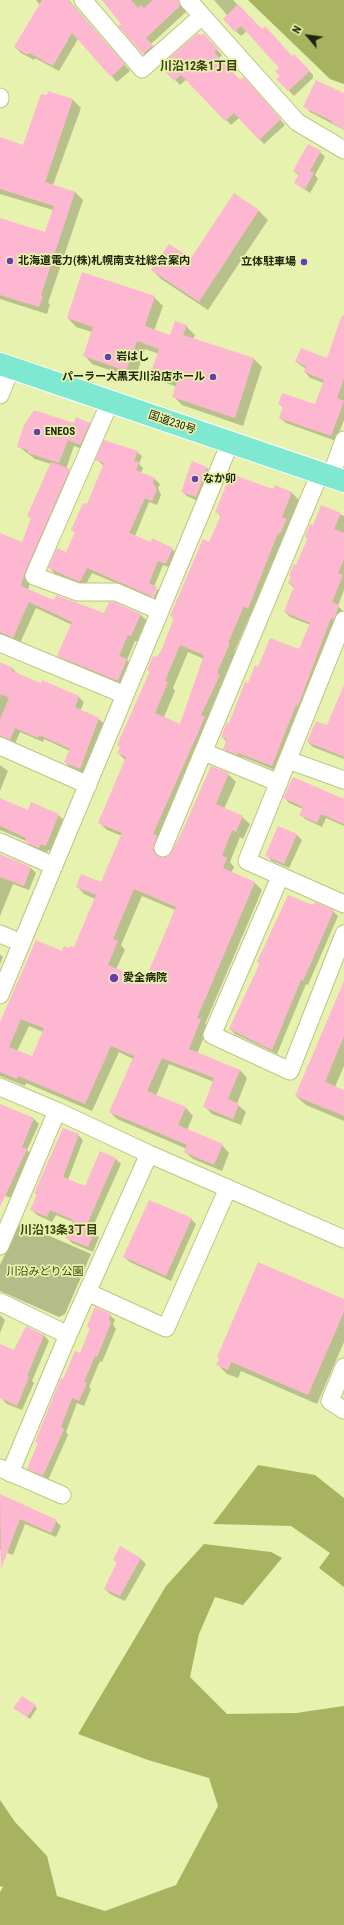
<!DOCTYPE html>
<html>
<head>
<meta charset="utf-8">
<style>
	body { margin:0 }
	#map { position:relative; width:344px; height:1925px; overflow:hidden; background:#e6f2ae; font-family:"Roboto Condensed",sans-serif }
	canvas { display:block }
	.north { position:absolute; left:288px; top:16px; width:40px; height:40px; -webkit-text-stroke:3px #e6f2ae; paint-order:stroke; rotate:299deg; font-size:11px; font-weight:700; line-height:16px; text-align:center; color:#202409 }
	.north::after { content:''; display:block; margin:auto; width:14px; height:18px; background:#202409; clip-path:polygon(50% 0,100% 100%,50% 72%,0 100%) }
</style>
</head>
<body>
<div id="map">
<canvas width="344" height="1925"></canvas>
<div class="north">N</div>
</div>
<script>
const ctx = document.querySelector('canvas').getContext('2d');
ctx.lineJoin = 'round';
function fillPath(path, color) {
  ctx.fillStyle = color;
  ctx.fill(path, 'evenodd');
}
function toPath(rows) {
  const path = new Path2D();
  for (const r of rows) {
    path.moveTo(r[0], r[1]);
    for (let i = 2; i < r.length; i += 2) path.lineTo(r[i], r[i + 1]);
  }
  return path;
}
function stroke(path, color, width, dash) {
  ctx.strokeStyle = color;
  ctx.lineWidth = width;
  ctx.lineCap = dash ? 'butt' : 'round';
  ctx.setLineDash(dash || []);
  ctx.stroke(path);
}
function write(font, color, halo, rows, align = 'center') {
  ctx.font = font + ' "Roboto Condensed","Noto Sans JP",sans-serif';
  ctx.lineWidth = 3.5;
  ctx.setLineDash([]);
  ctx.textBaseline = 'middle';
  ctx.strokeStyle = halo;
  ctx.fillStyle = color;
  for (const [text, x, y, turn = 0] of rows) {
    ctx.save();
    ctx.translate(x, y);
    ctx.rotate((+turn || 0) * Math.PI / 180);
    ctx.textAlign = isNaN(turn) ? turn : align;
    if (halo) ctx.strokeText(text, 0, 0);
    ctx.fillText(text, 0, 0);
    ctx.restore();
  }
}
fillPath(toPath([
	[20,1223,91,1254,65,1314,59,1317,0,1291,0,1265]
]), '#b4bd88');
fillPath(toPath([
	[248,0,344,0,344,84,330,79],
	[258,1465,315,1475,344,1498,344,1587,319,1568,330,1553,291,1526,213,1524],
	[204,1544,271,1552,282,1558,243,1605,215,1597,199,1634,190,1677,227,1714,296,1713,344,1706,344,1925,0,1925,0,1892,3,1887,0,1886,0,1800,15,1822,47,1856,57,1896,105,1911,176,1885,218,1806,209,1778,148,1760,78,1734,166,1586]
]), '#a7b35f');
fillPath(toPath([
	[36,0,69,0,130,71,117,82,78,39,59,71,35,58,34,60,21,53,15,47,40,5],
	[102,0,176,0,186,12,151,44,158,52,149,59,120,26,122,24],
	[214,0,233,0,262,30,292,57,294,55,313,75,313,78,294,96,278,79,281,76,281,68,247,31,241,36,224,19,228,16],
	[200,37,208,40,222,55,219,58,240,81,248,84,285,125,264,144,239,118,231,125,187,79,180,85,162,66],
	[49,92,73,100,81,108,53,185,75,192,83,200,48,303,50,304,47,314,0,299,0,219,46,233,53,210,0,194,0,141,23,146],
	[344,94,344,130,310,112,305,107],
	[320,152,325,157,315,175,318,179,310,193,295,183,299,176,294,171],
	[234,194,259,211,268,220,208,310,161,279,152,270,191,260],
	[154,297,163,306,154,331,171,337,186,326,195,335,193,339,254,359,262,367,243,426,182,405,174,397,177,387,161,381,152,372,159,354,145,349,135,379,92,364,84,355,92,332,76,327,68,318],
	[344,316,344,420,336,441,286,423,280,418,284,408,279,404,315,406,324,383,310,378,305,372,306,369,296,362,328,359],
	[90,423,96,430,87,451,74,446,66,469,76,477,31,579,28,590,55,601,105,614,140,614,147,621,138,642,135,641,127,660,133,666,124,687,65,662,58,656,72,625,36,608,20,643,0,634,0,534,22,543,32,519,28,516,51,464,35,459,18,446,74,424],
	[137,452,142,456,139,464,143,468,141,473,155,479,160,484,158,488,161,495,157,505,149,502,135,536,151,543,172,549,177,554,171,568,163,565,154,587,157,588,155,588,151,598,92,573,85,586,54,573,50,568,67,554,76,533,72,529,87,505,104,466,97,460],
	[193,463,207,468,212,473,201,502,187,496,182,491],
	[274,491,291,492,299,500,289,523,294,527,256,615,251,613,235,650,237,652,160,857,165,859,173,853,228,774,236,782,224,809,242,817,250,824,243,839,240,837,230,862,234,867,231,873,255,883,262,890,205,1024,208,1027,197,1054,240,1070,247,1078,237,1104,246,1112,241,1125,212,1114,204,1106,214,1082,169,1064,156,1096,186,1108,193,1116,187,1130,222,1145,229,1153,222,1171,193,1159,185,1152,187,1149,117,1119,110,1112,133,1059,119,1052,92,1111,26,1083,25,1086,0,1076,0,1024,62,953,74,948,95,899,84,894,77,886,102,883,122,836,107,830,100,823,126,761,118,753,121,748,118,745,151,672,148,670,162,651,174,619,171,616,210,543,221,517,216,511],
	[188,652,204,659,180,725,164,717,175,691,173,688],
	[142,896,175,910,145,982,116,969,125,950,121,945],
	[29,1026,43,1032,32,1058,17,1051],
	[322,507,344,516,344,590,338,606,344,612,277,771,243,757,242,759,230,754,224,749,227,742,222,737,259,668,300,651,310,625,290,617,285,612,294,588,289,583,308,538,306,536,314,527],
	[157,589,161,592,158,601,153,599],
	[0,663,13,669,18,674,41,685,43,682,79,697,84,702,80,711,99,719,104,724,85,774,70,767,65,762,70,751,44,739,43,742,20,732,15,744,0,740],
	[344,702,344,759,313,747,308,742,328,727],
	[0,765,8,771,0,791],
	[343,797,344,826,326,818,322,827,305,819,301,815,303,809,289,803,285,798,342,799],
	[0,799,28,811,58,815,66,822,53,852,48,850,46,855,33,849,26,841,0,830],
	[279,827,297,835,302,840,289,868,272,861,267,856],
	[0,855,31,868,36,873,29,890,13,884,0,916],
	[333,911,338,916,308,985,306,984,277,1054,235,1034,230,1029,260,964,258,962],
	[0,954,3,957,0,964],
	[344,983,344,1066,335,1087,344,1091,344,1121,306,1105,296,1096],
	[0,1105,34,1119,39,1124,27,1150,32,1155,11,1198,0,1194],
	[78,1135,83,1140,68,1180,86,1187,116,1159,121,1164,91,1231,99,1237,93,1252,72,1243,66,1237,73,1222,56,1215,52,1222,37,1215,32,1210,38,1195,35,1193],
	[191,1219,196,1224,171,1281,130,1262,124,1257],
	[344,1300,344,1342,317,1404,241,1371,238,1378,227,1374,218,1365],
	[0,1315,5,1320,0,1333],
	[110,1315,115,1320,113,1324,116,1329,102,1362,100,1361,89,1387,91,1389,84,1406,77,1403,66,1432,68,1435,48,1480,33,1473,28,1468,64,1380,80,1355,91,1329,88,1326],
	[44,1335,49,1341,32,1381,34,1383,22,1410,7,1404,2,1399,0,1345,15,1352],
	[0,1495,56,1521,61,1526,56,1537,25,1524,13,1555,0,1550],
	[114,1559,141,1559,146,1564,125,1601,110,1594,105,1589,117,1563],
	[35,1706,37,1708,30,1719,17,1710]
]), '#0003');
fillPath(toPath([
	[42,0,68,0,125,64,111,77,72,33,53,66,29,53,27,55,14,47],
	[102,0,131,0,138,8,141,5,144,8,153,0,178,0,180,6,146,38,153,45,143,54,118,26,121,24],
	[238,4,262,29,265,26,292,56,294,54,310,71,288,91,276,79,280,76,275,71,279,68,241,26,235,32,223,19],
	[198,33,200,36,203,33,218,49,214,52,240,80,244,77,281,119,259,140,234,113,225,121,181,75,174,81,160,66],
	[316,80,344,93,344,130,331,122,332,121,303,107],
	[48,91,73,99,45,182,75,192,41,295,43,296,39,307,0,295,0,218,45,232,54,206,0,189,0,137,23,145,41,94,47,95],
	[308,144,321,151,310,171,314,173,305,189,294,183,299,174,293,171],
	[234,193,259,210,199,302,151,270,169,244,191,258],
	[82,272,155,296,145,326,170,335,175,321,187,325,183,335,254,358,235,418,172,397,177,382,151,372,159,349,137,341,126,371,83,356,93,327,67,318],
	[342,315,344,316,344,379,337,398,344,401,331,436,279,418,283,406,278,404,282,393,315,404,324,380,304,372,306,366,295,362,301,348,327,358],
	[34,410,74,423,76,417,90,423,80,445,68,440,59,463,28,453,28,450,17,447,24,425],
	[104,440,138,451,134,461,139,462,136,470,155,478,153,482,157,490,152,501,145,498,129,533,151,542,152,538,173,548,166,564,158,561,149,583,157,587,153,597,87,568,80,582,48,568,57,548,66,552,75,532,71,530,83,503,87,504,104,463,95,460],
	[192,461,207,467,196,497,181,492],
	[51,462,70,469,25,572,21,586,54,600,56,595,104,613,109,602,114,602,141,614,131,636,128,635,119,656,127,659,118,681,57,656,72,622,29,602,13,638,0,632,0,533,22,542,31,518,27,516],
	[231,474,273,489,275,485,292,492,282,517,287,519,280,534,278,533,248,609,244,606,228,643,230,643,217,673,220,675,201,715,205,717,153,834,157,836,153,849,155,854,160,857,169,856,181,834,211,766,229,773,216,804,243,816,236,832,232,830,222,856,227,858,223,868,255,882,197,1018,201,1019,189,1049,240,1070,228,1099,239,1104,233,1119,203,1107,214,1078,162,1058,147,1091,186,1107,178,1125,223,1144,214,1165,184,1152,187,1145,109,1112,134,1056,111,1046,85,1104,18,1076,17,1079,0,1072,0,1022,36,940,62,951,64,946,69,948,70,946,74,947,96,895,76,887,81,874,101,882,122,833,98,823,126,757,117,753,120,747,117,745,150,671,147,670,153,656,157,657,161,651,174,618,170,616,203,539,209,542,221,515,215,512],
	[180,645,204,655,180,724,155,713,168,682,165,681],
	[134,889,176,907,145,980,108,965,118,941,113,939],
	[21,1019,44,1028,32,1056,9,1047],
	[321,505,341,513,334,529,344,533,344,560,338,573,343,575,332,602,339,605,334,619,331,618,298,706,296,705,272,766,238,753,237,755,223,749,227,739,221,737,227,722,229,723,245,682,248,683,255,665,258,667,270,638,299,649,310,623,284,612,294,586,288,583,291,576,289,575,294,564,296,565,298,560,308,538,305,537,310,524,313,525],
	[0,662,13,668,12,671,41,683,42,680,79,696,75,707,99,718,80,769,64,762,70,749,39,735,38,738,15,728,10,740,0,736,0,719,9,698,1,694,0,698],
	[344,685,344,757,307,742,316,721,327,725],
	[293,777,344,799,344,824,321,814,317,823,299,815,303,807,283,798],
	[0,798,28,810,31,802,59,814,46,846,41,844,39,848,25,842,26,838,0,826],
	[278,826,297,834,284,864,265,856],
	[0,854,31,867,24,886,0,877],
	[288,895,313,905,315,902,334,910,303,981,301,980,272,1050,229,1029,260,963,257,962],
	[344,981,344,1036,325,1082,344,1090,344,1116,295,1096],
	[0,1104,34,1118,22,1147,27,1149,0,1207],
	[63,1128,79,1134,63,1177,85,1186,100,1151,116,1158,86,1227,95,1231,88,1247,65,1238,73,1220,50,1210,47,1217,30,1210,37,1194,34,1193],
	[149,1200,192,1218,166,1276,123,1257],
	[258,1262,344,1299,344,1312,308,1395,231,1362,228,1370,216,1365,219,1358,217,1357],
	[95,1307,111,1314,109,1319,111,1323,97,1357,95,1356,84,1382,87,1383,79,1401,72,1398,61,1427,64,1429,43,1476,27,1469,38,1443,35,1442,61,1378,63,1379,75,1351,80,1353,90,1328,87,1326],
	[26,1326,44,1335,27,1376,29,1377,17,1406,0,1398,0,1344,14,1350],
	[0,1494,57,1520,51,1533,20,1519,1,1569],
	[120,1546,141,1558,120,1596,104,1589,117,1562,113,1560],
	[22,1696,36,1705,27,1717,13,1708]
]), '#feb7d0');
const minor = toPath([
	[83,0,142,69,202,16],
	[188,0,297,122,344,150],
	[0,97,0,99],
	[0,395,11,368],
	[110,402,34,576,78,592,116,592,160,611],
	[331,476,344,440],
	[344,620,247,861,344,904],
	[0,643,125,695],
	[0,746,88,785],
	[204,752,279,783],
	[288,760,344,780],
	[0,842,54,866],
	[163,848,320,473],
	[280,877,212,1035,290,1071,344,934],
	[0,934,22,943],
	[0,995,230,443],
	[0,1087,57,1111,149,1154,344,1239],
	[0,1246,57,1111],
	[87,1292,166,1328,228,1188],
	[0,1302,68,1335],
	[344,1367,330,1401,344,1410],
	[0,1468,62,1495],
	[10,1473,68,1335,149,1154]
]);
const trunk = toPath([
	[0,364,344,481]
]);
stroke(minor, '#bbc683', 19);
stroke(trunk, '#fff', 24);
stroke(minor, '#fff', 17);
stroke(trunk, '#7ee8d0', 22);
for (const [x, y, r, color] of [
	[10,261,4,"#683bb3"],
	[304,262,4,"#683bb3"],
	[108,357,4,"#683bb3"],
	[213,377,4,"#683bb3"],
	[37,432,4,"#683bb3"],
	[195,479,4,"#683bb3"],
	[114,978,5,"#683bb3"]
]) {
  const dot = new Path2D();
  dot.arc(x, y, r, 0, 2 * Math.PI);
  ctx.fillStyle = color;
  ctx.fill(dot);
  stroke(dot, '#e6f2ae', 1.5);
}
write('bold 11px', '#202409', '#e6f2ae', [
	["北海道電力(株)札幌南支社総合案内",18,261],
	["立体駐車場",296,262,"right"],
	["岩はし",116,357],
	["パーラー大黒天川沿店ホール",205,377,"right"],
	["ENEOS",45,432],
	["なか卯",203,479],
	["愛全病院",123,978]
], 'left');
write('11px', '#202409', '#e6f2ae', [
	["国道230号",172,423,19]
]);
write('11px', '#3b4200', '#e6f2ae', [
	["川沿みどり公園",45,1272]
]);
write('bold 12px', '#3b410f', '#e6f2ae', [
	["川沿12条1丁目",199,67],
	["川沿13条3丁目",59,1231]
]);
</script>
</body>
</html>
